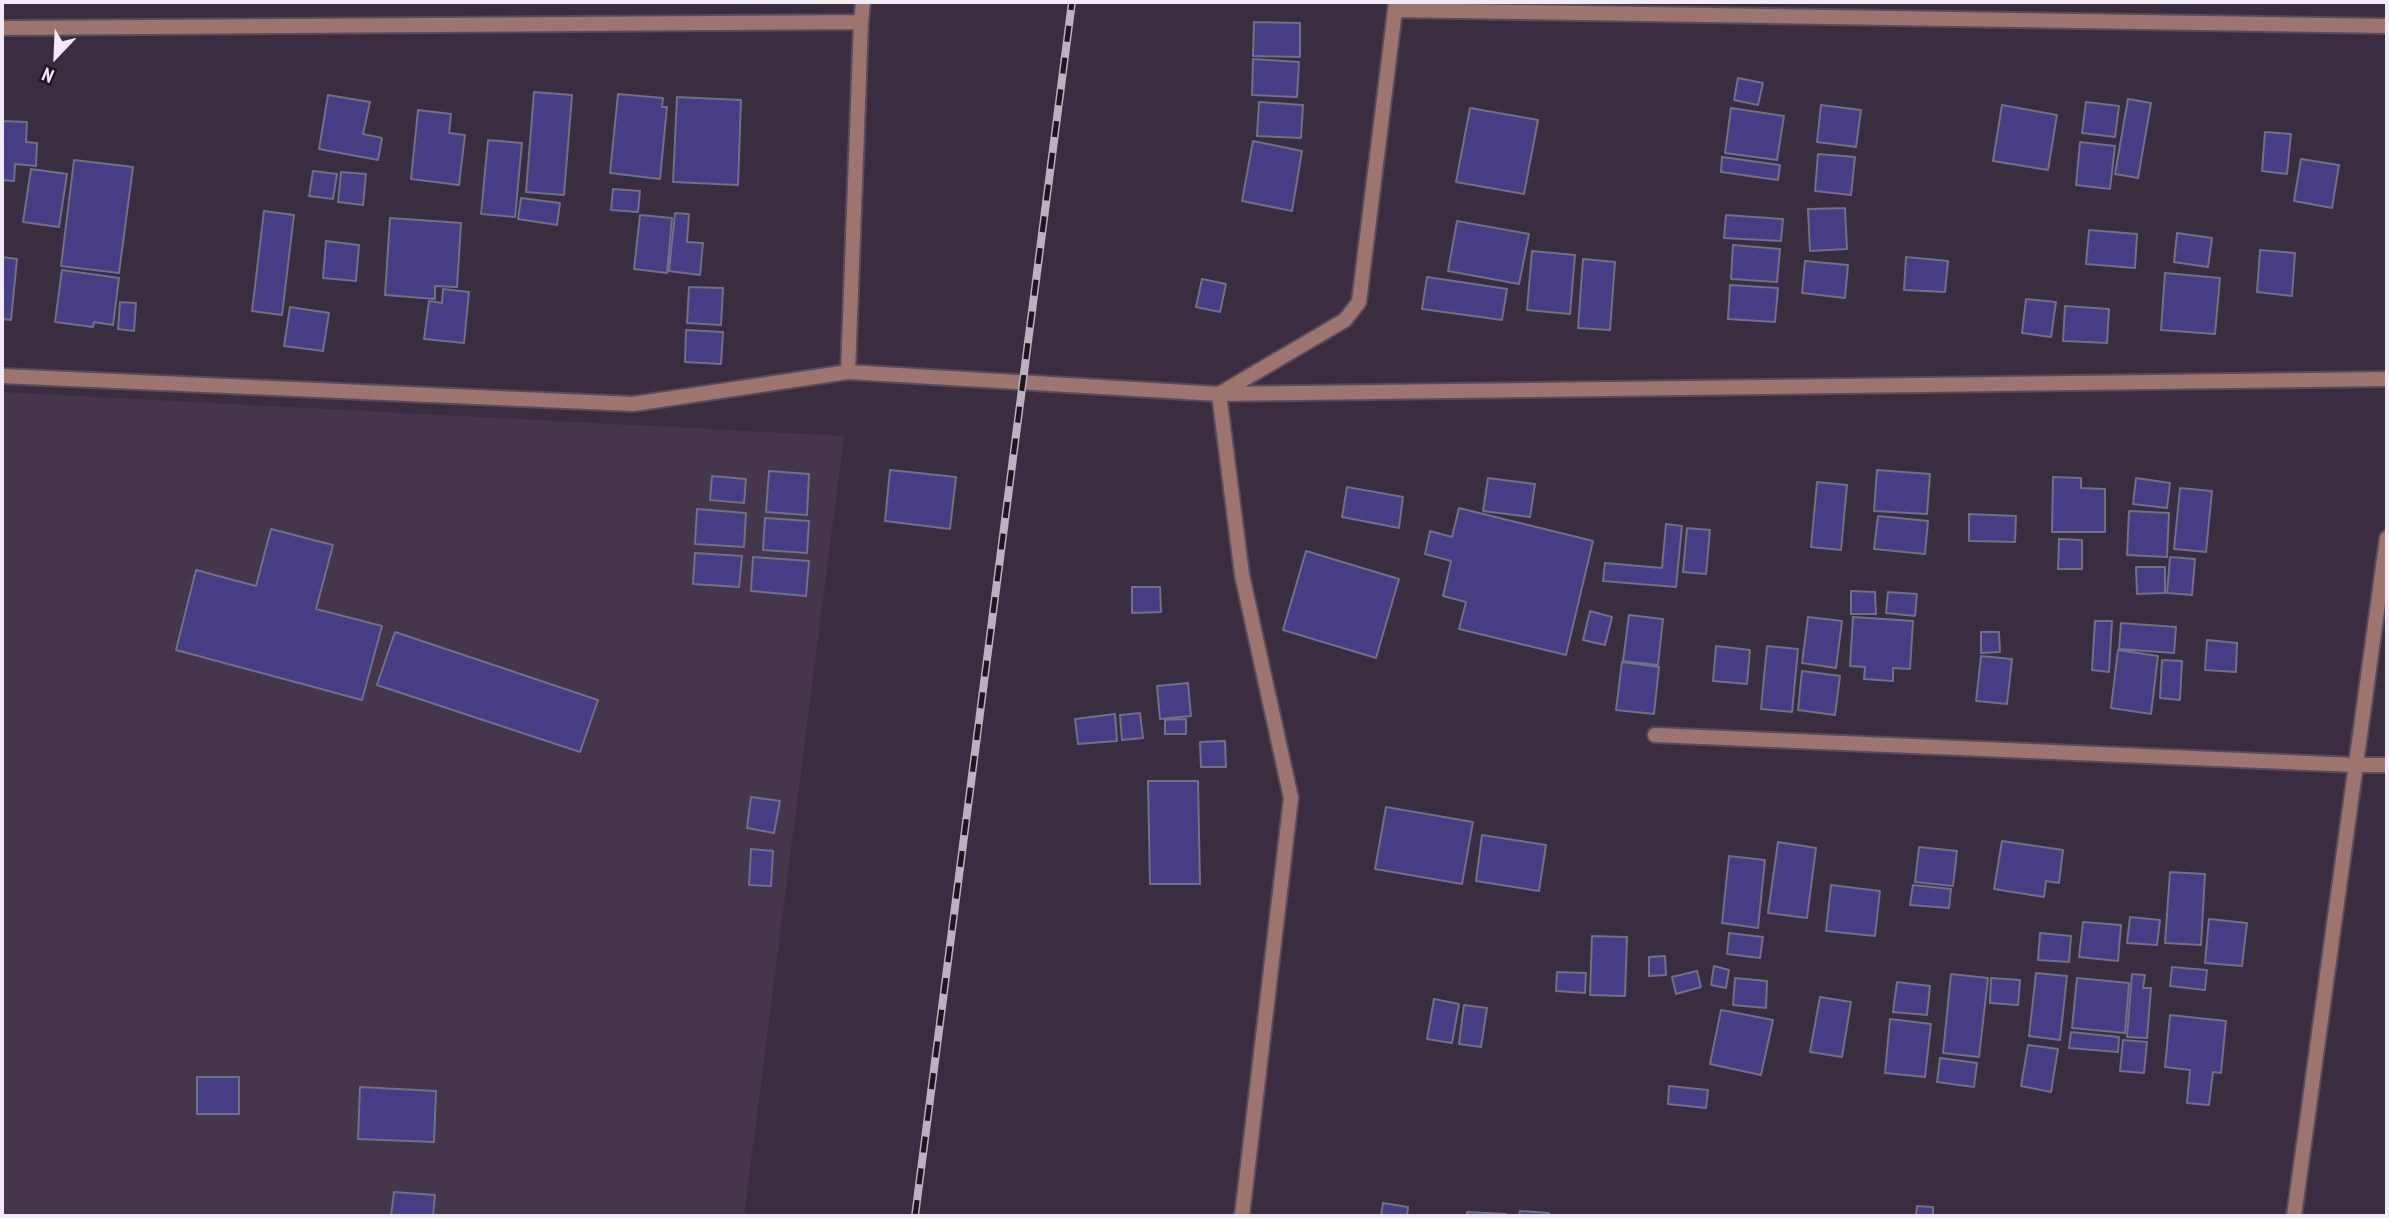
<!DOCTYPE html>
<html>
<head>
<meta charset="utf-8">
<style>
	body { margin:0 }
	#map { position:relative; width:2389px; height:1218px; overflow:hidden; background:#392d3f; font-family:"PT Sans Narrow",sans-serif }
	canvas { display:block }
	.frame { position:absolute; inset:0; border:4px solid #f2eaf6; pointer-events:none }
	.north { position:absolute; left:21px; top:21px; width:70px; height:70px; -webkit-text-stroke:5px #1d1820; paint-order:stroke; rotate:203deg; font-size:19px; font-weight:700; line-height:28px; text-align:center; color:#f2eaf6 }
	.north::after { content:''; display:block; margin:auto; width:24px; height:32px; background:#f2eaf6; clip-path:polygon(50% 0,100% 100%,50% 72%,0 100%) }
</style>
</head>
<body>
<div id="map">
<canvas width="2389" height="1218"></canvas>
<div class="frame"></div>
<div class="north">N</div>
</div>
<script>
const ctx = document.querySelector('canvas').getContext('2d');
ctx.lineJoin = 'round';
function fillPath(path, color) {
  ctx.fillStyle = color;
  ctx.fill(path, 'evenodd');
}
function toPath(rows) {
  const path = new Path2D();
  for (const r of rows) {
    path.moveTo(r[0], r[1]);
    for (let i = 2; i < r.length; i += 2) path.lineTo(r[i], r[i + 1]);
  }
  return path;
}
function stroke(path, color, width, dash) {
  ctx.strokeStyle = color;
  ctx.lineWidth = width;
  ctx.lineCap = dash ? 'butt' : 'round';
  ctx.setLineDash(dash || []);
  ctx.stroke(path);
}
fillPath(toPath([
	[2,392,844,436,744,1216,2,1216]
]), '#45364c');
const building = toPath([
	[1254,22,1300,23,1300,57,1253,56,1254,22],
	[1253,59,1299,62,1297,97,1252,95,1253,59],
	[1738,78,1763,83,1758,105,1734,100,1738,78],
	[534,92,572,95,564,195,526,192,534,92],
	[618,94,663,98,662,107,667,107,660,179,610,173,618,94],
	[328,95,370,102,363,134,382,138,378,160,319,149,328,95],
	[677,97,741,100,738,185,673,182,677,97],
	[2128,99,2151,103,2138,178,2115,174,2128,99],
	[1259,102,1303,105,1301,138,1257,136,1259,102],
	[2086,102,2119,106,2115,137,2082,133,2086,102],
	[1821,105,1861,110,1856,147,1817,142,1821,105],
	[2002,105,2057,115,2048,170,1993,161,2002,105],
	[1470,108,1538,120,1524,194,1456,182,1470,108],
	[1731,108,1784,116,1777,160,1725,153,1731,108],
	[418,110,451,114,449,133,465,135,459,185,411,179,418,110],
	[2,121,27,122,26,142,37,143,36,166,15,164,14,181,2,180,2,121],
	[2265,132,2291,134,2287,174,2262,171,2265,132],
	[488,140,522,143,515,217,481,214,488,140],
	[1253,141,1302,151,1292,211,1242,201,1253,141],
	[2080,142,2115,146,2110,189,2076,185,2080,142],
	[1818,154,1855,157,1851,195,1815,191,1818,154],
	[1722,157,1780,165,1778,180,1721,172,1722,157],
	[2301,159,2339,165,2332,208,2294,201,2301,159],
	[74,160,133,167,119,273,61,266,74,160],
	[31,169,67,174,59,227,23,222,31,169],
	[313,171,337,174,333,199,309,196,313,171],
	[341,172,366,174,363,205,338,202,341,172],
	[613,189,640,191,638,212,611,210,613,189],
	[521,198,560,203,557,225,518,219,521,198],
	[1845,208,1847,249,1810,251,1808,209,1845,208],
	[264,211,294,215,282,315,252,311,264,211],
	[675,213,689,214,687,242,703,243,700,275,669,271,675,213],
	[640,215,672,218,667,273,634,269,640,215],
	[1726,215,1783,219,1781,241,1724,238,1726,215],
	[390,218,461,223,457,287,435,286,435,299,385,295,390,218],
	[1457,221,1529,234,1519,284,1448,271,1457,221],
	[2089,230,2137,234,2135,268,2086,264,2089,230],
	[2177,233,2212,238,2208,267,2174,262,2177,233],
	[326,241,359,245,356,281,323,278,326,241],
	[1733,245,1780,249,1777,282,1731,279,1733,245],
	[2260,250,2295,253,2292,296,2257,292,2260,250],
	[1532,251,1575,255,1570,314,1527,310,1532,251],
	[2,257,17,259,11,320,2,319,2,257],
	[1906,257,1948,261,1945,292,1904,290,1906,257],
	[1583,259,1615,262,1610,330,1578,328,1583,259],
	[1805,261,1848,265,1845,298,1802,293,1805,261],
	[62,270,119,278,113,325,94,322,93,327,55,322,62,270],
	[2165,273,2220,278,2215,334,2161,330,2165,273],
	[1427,277,1507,289,1502,320,1422,309,1427,277],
	[1202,279,1226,284,1220,312,1196,307,1202,279],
	[1730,285,1778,288,1775,322,1728,319,1730,285],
	[689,287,723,288,721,325,687,323,689,287],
	[443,289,469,292,464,343,424,339,429,301,442,303,443,289],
	[2026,299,2056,302,2051,337,2022,333,2026,299],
	[120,302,136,303,134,331,118,329,120,302],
	[2065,306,2109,309,2107,343,2063,341,2065,306],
	[290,307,329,313,323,351,284,346,290,307],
	[686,330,723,332,721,364,685,362,686,330],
	[890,470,956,477,950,529,885,521,890,470],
	[1877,470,1930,474,1927,514,1874,511,1877,470],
	[769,471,809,474,807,515,766,512,769,471],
	[712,476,746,479,744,503,710,500,712,476],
	[2053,477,2081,478,2081,488,2105,489,2105,532,2052,532,2053,477],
	[1488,478,1535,484,1530,517,1483,511,1488,478],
	[2136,478,2170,483,2167,508,2133,504,2136,478],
	[1817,482,1847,485,1841,550,1811,547,1817,482],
	[1347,487,1403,497,1399,528,1342,517,1347,487],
	[2180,488,2212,491,2206,552,2174,549,2180,488],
	[1459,508,1593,541,1566,655,1459,629,1466,602,1443,596,1451,561,1425,554,1430,531,1452,537,1459,508],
	[697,509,746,513,744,547,695,544,697,509],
	[2129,511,2169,513,2167,557,2127,555,2129,511],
	[1969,514,2016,516,2015,542,1969,541,1969,514],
	[1878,516,1928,521,1925,554,1874,549,1878,516],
	[765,518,809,521,807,553,763,550,765,518],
	[1666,524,1682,526,1676,587,1603,581,1605,563,1662,568,1666,524],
	[1687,528,1710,530,1706,574,1683,572,1687,528],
	[271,529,333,545,316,609,382,626,362,700,176,650,196,570,256,586,271,529],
	[2059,539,2082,540,2082,569,2058,569,2059,539],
	[1306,551,1399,579,1376,658,1283,630,1306,551],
	[695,553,742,556,739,587,693,584,695,553],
	[753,557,809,561,806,596,751,591,753,557],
	[2170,557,2195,559,2192,595,2167,593,2170,557],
	[2136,567,2165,567,2165,593,2137,594,2136,567],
	[1132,587,1160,587,1161,612,1132,613,1132,587],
	[1851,591,1875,592,1876,614,1851,614,1851,591],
	[1888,592,1917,594,1915,616,1886,613,1888,592],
	[1590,611,1612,617,1605,645,1583,640,1590,611],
	[1629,615,1663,619,1658,665,1623,661,1629,615],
	[1808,617,1842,621,1836,668,1802,663,1808,617],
	[1853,617,1913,621,1910,669,1893,668,1893,681,1864,679,1865,667,1850,666,1853,617],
	[2095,621,2112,621,2109,672,2092,670,2095,621],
	[2121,623,2176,627,2174,653,2119,649,2121,623],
	[395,632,598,700,580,752,377,685,395,632],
	[1981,632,1999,632,2000,652,1981,653,1981,632],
	[2207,640,2237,643,2236,672,2205,670,2207,640],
	[1716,646,1750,650,1747,684,1713,681,1716,646],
	[1767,646,1798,649,1792,712,1761,709,1767,646],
	[2118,650,2158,656,2151,714,2111,708,2118,650],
	[1981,656,2012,659,2007,704,1976,701,1981,656],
	[2162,660,2182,661,2180,700,2160,698,2162,660],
	[1622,662,1659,667,1654,714,1616,710,1622,662],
	[1802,671,1840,676,1835,715,1798,710,1802,671],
	[1188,683,1191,716,1160,719,1157,686,1188,683],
	[1140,713,1143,738,1122,740,1120,715,1140,713],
	[1115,714,1117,741,1078,744,1075,719,1115,714],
	[1186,719,1186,734,1165,734,1165,720,1186,719],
	[1225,741,1226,767,1201,767,1200,742,1225,741],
	[1148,781,1198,781,1200,884,1150,884,1148,781],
	[751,797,780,801,774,833,747,828,751,797],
	[1386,807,1473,822,1462,884,1375,869,1386,807],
	[1482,835,1546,845,1539,891,1476,881,1482,835],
	[2002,841,2063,850,2059,883,2046,881,2044,897,1994,889,2002,841],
	[1778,842,1816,848,1807,918,1768,913,1778,842],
	[1919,847,1957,851,1953,886,1915,882,1919,847],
	[751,849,773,851,771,886,749,885,751,849],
	[1729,856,1765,860,1758,928,1722,923,1729,856],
	[2170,872,2205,874,2201,945,2165,943,2170,872],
	[1831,885,1880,891,1875,936,1826,931,1831,885],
	[1913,885,1951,889,1949,908,1910,905,1913,885],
	[2130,917,2160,920,2157,945,2127,943,2130,917],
	[2209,919,2247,923,2242,966,2205,963,2209,919],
	[2083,922,2121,925,2118,961,2079,957,2083,922],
	[1729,933,1763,937,1760,958,1727,954,1729,933],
	[2040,933,2071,936,2069,962,2038,960,2040,933],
	[1592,936,1627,937,1625,996,1590,995,1592,936],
	[1665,956,1666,975,1649,976,1649,957,1665,956],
	[1714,966,1729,970,1726,988,1711,985,1714,966],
	[2172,967,2207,970,2205,990,2170,986,2172,967],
	[1697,971,1701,987,1676,994,1672,977,1697,971],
	[1557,972,1586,973,1585,993,1556,991,1557,972],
	[2036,973,2067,976,2060,1040,2029,1036,2036,973],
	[1951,974,1988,978,1979,1057,1943,1053,1951,974],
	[2132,974,2145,975,2143,988,2151,988,2147,1038,2127,1037,2132,974],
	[1735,978,1767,981,1766,1008,1733,1005,1735,978],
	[1991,978,2020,980,2018,1005,1990,1003,1991,978],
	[2077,978,2129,983,2125,1033,2072,1028,2077,978],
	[1897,982,1930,986,1927,1015,1893,1012,1897,982],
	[1820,997,1851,1002,1842,1057,1810,1052,1820,997],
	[1434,999,1459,1004,1452,1043,1427,1039,1434,999],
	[1464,1005,1487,1008,1481,1047,1459,1044,1464,1005],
	[1721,1010,1773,1020,1761,1075,1710,1064,1721,1010],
	[2170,1015,2226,1021,2221,1073,2213,1072,2209,1105,2187,1103,2190,1070,2165,1067,2170,1015],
	[1890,1019,1931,1024,1925,1077,1885,1073,1890,1019],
	[2071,1032,2119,1037,2118,1052,2069,1048,2071,1032],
	[2123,1040,2147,1042,2144,1073,2120,1071,2123,1040],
	[2028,1045,2058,1049,2051,1092,2021,1086,2028,1045],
	[1940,1058,1977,1063,1974,1087,1937,1082,1940,1058],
	[197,1077,239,1077,239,1114,197,1114,197,1077],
	[1669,1086,1708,1090,1706,1108,1668,1104,1669,1086],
	[360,1087,436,1091,434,1142,358,1139,360,1087],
	[394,1192,435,1195,433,1216,391,1216,394,1192],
	[1383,1203,1408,1207,1407,1216,1381,1216,1383,1203],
	[1917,1206,1933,1207,1933,1216,1916,1216,1917,1206],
	[1520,1211,1549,1213,1549,1216,1519,1216,1520,1211],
	[1467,1212,1506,1214,1506,1216,1467,1216,1467,1212]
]);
fillPath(building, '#463d85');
stroke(building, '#707087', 2);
const street = toPath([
	[863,2,861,22,848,372,1219,394,2387,379],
	[1395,10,2387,26],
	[2,28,861,22],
	[2,376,633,404,848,372],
	[1655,735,2356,765,2387,765],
	[1242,1216,1291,798,1242,575,1219,394,1345,320,1359,302,1396,2],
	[2294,1216,2387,538]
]);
stroke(street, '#574b5c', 18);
stroke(street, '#9d756e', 14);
const rail = toPath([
	[915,1216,1072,2]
]);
stroke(rail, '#bbb1bf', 8);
stroke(rail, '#1d1820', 5, [16]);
</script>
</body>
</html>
